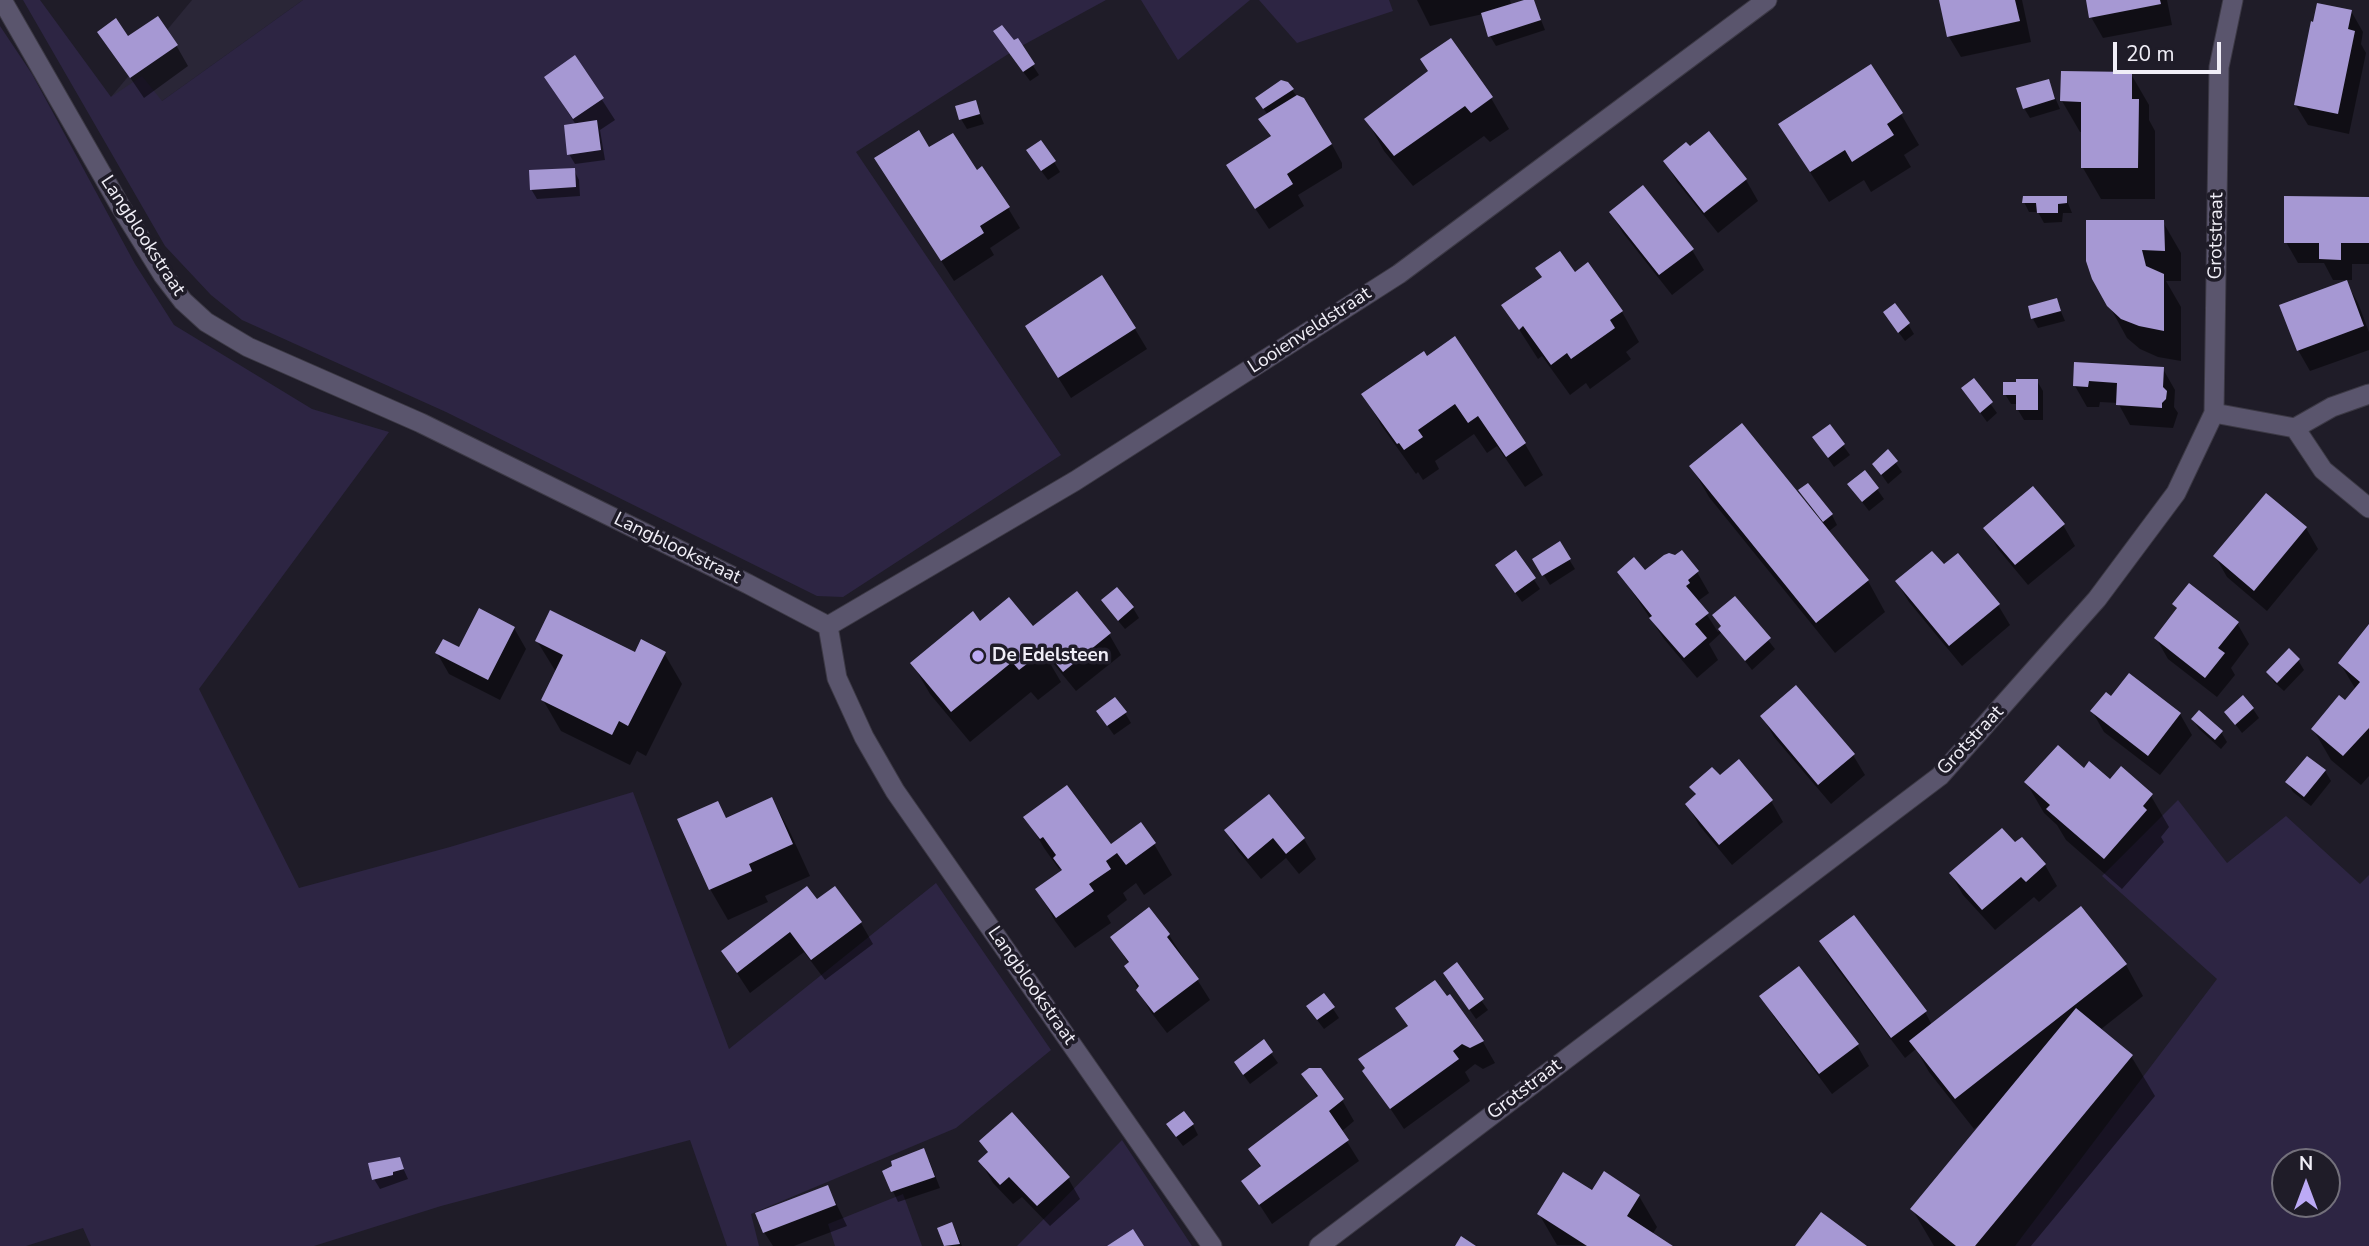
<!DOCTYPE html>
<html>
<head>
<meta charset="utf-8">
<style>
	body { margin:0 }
	#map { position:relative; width:2369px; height:1246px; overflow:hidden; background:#1f1c28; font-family:"Nunito Sans",sans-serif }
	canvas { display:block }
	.north { position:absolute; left:2271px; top:1148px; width:70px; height:70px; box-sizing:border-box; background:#1f1c28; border:2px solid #73707b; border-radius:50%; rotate:0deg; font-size:19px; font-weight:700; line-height:28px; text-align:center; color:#f0eef7 }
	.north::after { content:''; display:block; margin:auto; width:24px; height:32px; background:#bcaaf6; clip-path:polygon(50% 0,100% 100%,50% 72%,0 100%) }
	.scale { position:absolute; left:2113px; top:42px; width:108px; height:32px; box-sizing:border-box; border:4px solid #f0eef7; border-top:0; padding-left:9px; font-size:21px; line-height:24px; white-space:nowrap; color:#f0eef7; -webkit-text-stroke:5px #1f1c28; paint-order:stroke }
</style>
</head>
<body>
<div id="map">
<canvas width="2369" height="1246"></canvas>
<div class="north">N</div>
<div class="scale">20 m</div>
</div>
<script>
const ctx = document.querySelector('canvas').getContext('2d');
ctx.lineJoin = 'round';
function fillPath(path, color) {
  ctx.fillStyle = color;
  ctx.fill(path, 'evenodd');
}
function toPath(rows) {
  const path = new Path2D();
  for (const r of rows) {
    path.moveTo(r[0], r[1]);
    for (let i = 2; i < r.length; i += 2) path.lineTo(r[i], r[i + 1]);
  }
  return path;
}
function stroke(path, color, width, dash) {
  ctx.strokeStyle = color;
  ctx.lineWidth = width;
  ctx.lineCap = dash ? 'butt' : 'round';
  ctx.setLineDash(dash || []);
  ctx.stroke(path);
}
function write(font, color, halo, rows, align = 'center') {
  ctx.font = font + ' "Nunito Sans",sans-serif';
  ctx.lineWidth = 7;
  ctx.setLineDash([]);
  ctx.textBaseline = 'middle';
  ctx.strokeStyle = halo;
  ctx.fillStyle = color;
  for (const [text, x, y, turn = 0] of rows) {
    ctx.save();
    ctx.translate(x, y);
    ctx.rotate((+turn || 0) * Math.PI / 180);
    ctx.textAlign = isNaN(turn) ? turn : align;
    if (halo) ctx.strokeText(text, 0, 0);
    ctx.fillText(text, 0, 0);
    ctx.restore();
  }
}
fillPath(toPath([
	[192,0,303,0,162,101,111,97]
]), '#2a2637');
fillPath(toPath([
	[23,0,40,0,111,97,142,76,162,101,303,0,1106,0,1016,49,856,152,1061,455,843,597,817,596,446,412,242,320,211,295,165,246],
	[1141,0,1250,0,1178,60],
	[1259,0,1389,0,1393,11,1297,43],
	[0,26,32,74,135,264,174,325,312,409,389,432,199,689,299,888,450,847,633,792,729,1049,936,883,1051,1050,956,1128,751,1214,759,1246,727,1246,690,1140,441,1206,314,1246,91,1246,83,1228,26,1246,0,1246],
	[2178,800,2227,863,2286,816,2360,884,2369,875,2369,1246,2015,1246,2217,979,2102,876],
	[2285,1162,2327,1162,2327,1204,2285,1204],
	[1122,1140,1192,1246,1017,1246],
	[903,1194,922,1246,835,1246,828,1224]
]), '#2d2543');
fillPath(toPath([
	[1417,0,1510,0,1511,6,1533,0,1545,30,1496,46,1490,36,1483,14,1430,26],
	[1941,0,2022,0,2031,42,1961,57,1949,37],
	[2088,0,2167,0,2172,25,2103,38,2091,17],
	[2351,11,2363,32,2361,44,2366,53,2349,134,2308,125,2295,104],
	[99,32,176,45,188,66,144,98],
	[1017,41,1039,75,1030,81,1001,42],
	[575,58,615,120,600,130,605,160,575,164,569,154,576,125,546,77],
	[1429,72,1491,98,1509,129,1490,142,1484,136,1413,186,1384,151,1367,120],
	[2131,74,2149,105,2149,120,2155,131,2155,199,2101,199,2083,168,2083,132,2080,132,2062,101],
	[2048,81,2060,109,2030,118,2024,108],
	[1287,83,1330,141,1342,163,1342,168,1298,195,1304,206,1269,229,1240,186,1271,137,1261,120,1268,115,1263,108],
	[975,102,984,124,967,129,961,119],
	[1901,114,1919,145,1904,155,1911,167,1871,192,1864,180,1829,202,1799,155],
	[929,150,976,172,1008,208,1020,228,990,248,994,255,954,281,889,179],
	[1034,161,1054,162,1060,172,1048,180],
	[1665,161,1746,180,1758,201,1718,233,1677,182],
	[574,170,579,180,580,196,537,199,531,189],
	[2066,198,2072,213,2063,213,2062,222,2044,223,2038,212,2029,212,2024,202],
	[2369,199,2369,264,2352,264,2352,280,2333,280,2324,263,2298,263,2286,242],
	[1611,213,1692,250,1704,270,1672,295,1623,233],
	[2163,222,2181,253,2181,281,2166,281,2181,307,2181,361,2158,357,2140,349,2127,338,2094,278],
	[1574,274,1622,312,1639,342,1626,352,1631,359,1590,389,1586,383,1570,395,1542,356,1538,359,1504,306,1543,278],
	[2346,282,2358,303,2369,332,2369,350,2310,371,2298,350],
	[2056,300,2065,321,2038,328,2033,319],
	[1891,322,1908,324,1914,334,1905,341],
	[1135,329,1147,349,1071,398,1039,347],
	[1454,339,1525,444,1543,475,1525,487,1497,446,1487,453,1474,434,1435,461,1439,469,1423,480,1418,472,1416,474,1381,425,1364,394,1427,358],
	[2076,364,2163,369,2175,390,2174,407,2178,413,2173,428,2130,425,2118,403,2100,402,2099,407,2087,407,2075,386],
	[1974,381,1997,413,1987,422,1963,389],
	[2037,381,2043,391,2043,420,2024,420,2018,410,2018,404,2011,404,2005,394],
	[1829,426,1850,455,1834,467,1814,438],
	[1888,452,1902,472,1888,484,1874,464],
	[1691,466,1807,506,1809,505,1800,490,1832,515,1837,525,1828,532,1868,581,1885,612,1835,653,1709,497],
	[1865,472,1884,499,1869,511,1849,485],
	[2063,525,2075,546,2028,585,1998,549,1986,528],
	[2306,528,2318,549,2267,611,2227,577,2215,556],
	[1559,543,1575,569,1550,585,1534,559],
	[1516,552,1540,589,1522,602,1503,576],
	[1944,566,1998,605,2010,625,1962,666,1909,602,1897,582],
	[1619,572,1697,572,1709,593,1698,601,1718,632,1722,628,1714,615,1735,598,1775,649,1752,670,1722,632,1709,644,1718,660,1697,678,1664,639],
	[2174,604,2237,623,2249,644,2231,668,2235,675,2217,697,2168,659,2156,638,2178,610],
	[1133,608,1139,618,1125,629,1109,610],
	[980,623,1109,634,1121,655,1076,691,1053,663,1051,665,1061,682,1038,700,1031,692,970,742,930,694,912,663],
	[2369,627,2369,776,2361,785,2331,760,2313,729,2356,690,2340,663],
	[514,628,526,649,500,700,449,674,437,653,460,650],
	[537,641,636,654,664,653,682,684,646,756,637,751,630,765,561,731,543,700,556,672],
	[2298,660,2304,670,2284,691,2274,682,2268,672],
	[2253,709,2259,718,2242,733,2226,712],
	[2092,711,2180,714,2192,735,2160,775,2104,732],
	[1125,713,1131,723,1114,735,1104,721],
	[1762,716,1853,755,1865,775,1831,804,1774,737],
	[2193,719,2221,732,2227,742,2221,749,2199,729],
	[2307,758,2325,771,2331,781,2311,806,2293,792,2287,782],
	[1739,762,1771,801,1783,822,1732,865,1699,825,1687,804,1696,796,1691,787,1720,777],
	[2084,770,2151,796,2169,827,2161,837,2164,842,2122,889,2066,840,2057,825,2044,813,2026,782],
	[772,799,789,830,810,876,765,896,768,902,728,920,710,889,727,819],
	[1026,817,1111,847,1154,844,1172,875,1144,895,1136,883,1123,893,1127,900,1107,916,1111,923,1075,948,1055,921,1038,890,1063,871,1061,868,1059,869,1044,848],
	[1226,831,1304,839,1316,859,1299,874,1286,858,1261,879,1238,851],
	[2022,839,2045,865,2057,886,2039,902,2034,897,1995,930,1963,895,1951,874],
	[835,889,861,923,873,944,825,980,804,952,750,993,723,952,817,901],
	[1169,935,1210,1000,1167,1033,1150,1011,1126,966,1129,964,1112,937],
	[1821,942,1925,1012,1932,1025,2126,965,2143,996,2100,1030,2131,1056,2155,1096,2031,1246,1934,1246,1912,1209,1981,1123,1974,1129,1929,1072,1916,1049,1905,1058,1833,963],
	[1456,965,1488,1010,1476,1019,1451,983],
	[1324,995,1339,1018,1324,1029,1314,1016],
	[1449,996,1483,1042,1495,1063,1483,1069,1475,1064,1465,1072,1470,1081,1404,1129,1365,1071,1409,1028,1398,1009],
	[1762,996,1857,1045,1869,1066,1832,1094,1774,1017],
	[1263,1042,1278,1063,1250,1084,1242,1073],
	[1303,1074,1342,1100,1354,1121,1341,1132,1359,1161,1272,1224,1244,1181,1261,1168,1250,1150,1318,1099],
	[1193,1125,1198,1135,1183,1146,1174,1134],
	[981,1141,1068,1178,1080,1199,1050,1226,1022,1197,1013,1204,993,1183,981,1162,989,1154],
	[399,1159,408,1179,380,1189,374,1179],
	[929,1160,940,1188,898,1202,884,1172],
	[828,1187,847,1226,794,1246,773,1246,764,1232],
	[1592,1192,1639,1196,1657,1227,1652,1235,1670,1246,1557,1245,1539,1214],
	[951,1224,957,1234,962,1246,946,1246,939,1229]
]), '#0007');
fillPath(toPath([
	[1524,0,1534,0,1541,20,1488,37,1481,13],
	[1939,0,2015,0,2020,21,1947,37],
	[2086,0,2160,0,2161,4,2089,18],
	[2317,3,2352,10,2348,29,2355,31,2338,114,2294,105,2311,21,2313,22],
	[158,16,178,45,130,78,97,32,116,18,128,36],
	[1002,25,1014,40,1018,38,1035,64,1023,72,993,31],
	[1451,38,1493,97,1471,113,1465,106,1394,156,1364,119,1428,71,1420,59],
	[575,55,604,98,573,119,544,77],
	[1871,64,1903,113,1887,124,1894,135,1852,162,1845,150,1810,172,1778,124],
	[2061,71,2132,72,2132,99,2139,99,2138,168,2081,168,2081,102,2060,101],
	[2049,79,2055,99,2023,109,2016,88],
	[1281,80,1288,82,1294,89,1263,109,1255,98],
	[1297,95,1304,98,1332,144,1287,174,1293,184,1255,209,1226,165,1271,136,1258,119],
	[976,100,980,114,959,120,955,106],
	[597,120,601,150,567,155,564,125],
	[919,130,929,147,953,133,977,170,982,166,1010,207,980,226,984,233,941,261,874,158],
	[1709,131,1747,179,1704,213,1663,161,1686,142,1690,146],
	[1041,140,1056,161,1041,171,1026,150],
	[575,168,576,187,530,190,529,170],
	[1643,185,1694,249,1659,275,1609,212],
	[2023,196,2067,196,2067,203,2058,204,2058,213,2037,213,2036,203,2022,203],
	[2284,196,2369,197,2369,243,2341,243,2341,260,2319,259,2319,243,2284,243],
	[2086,220,2164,220,2165,251,2142,250,2146,266,2164,274,2164,331,2139,326,2121,319,2107,306,2092,279,2086,261],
	[1560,251,1575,272,1588,262,1623,311,1610,320,1615,328,1571,359,1567,353,1551,365,1523,326,1519,330,1501,305,1542,277,1535,268],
	[1102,275,1136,328,1058,378,1025,326],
	[2347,280,2364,326,2297,351,2279,305],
	[2057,298,2061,311,2031,319,2028,306],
	[1895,303,1910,323,1898,333,1883,312],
	[1455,336,1526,443,1506,457,1478,416,1468,423,1455,404,1418,430,1423,437,1404,450,1399,443,1397,444,1361,394,1424,351,1427,356],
	[2074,362,2164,367,2163,387,2167,391,2166,399,2162,403,2162,408,2116,405,2117,383,2089,381,2088,387,2073,386],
	[1974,378,1993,402,1980,413,1961,388],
	[2016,379,2038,379,2038,410,2016,410,2016,395,2003,395,2003,382,2016,382],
	[1742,423,1869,580,1816,623,1689,466],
	[1830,424,1845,444,1828,458,1812,437],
	[1888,449,1898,461,1881,475,1872,464],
	[1865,470,1879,488,1862,502,1847,484],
	[1808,483,1833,514,1823,522,1798,490],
	[2033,486,2065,524,2015,565,1983,528],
	[2266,493,2307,527,2254,591,2213,556],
	[1560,541,1571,559,1542,576,1532,559],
	[1516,550,1536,578,1515,593,1495,565],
	[1682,550,1699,571,1688,580,1690,583,1686,586,1709,613,1695,624,1707,638,1684,658,1649,618,1652,616,1617,572,1634,557,1645,570,1664,555,1669,553,1675,555],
	[1932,551,1944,564,1958,553,2000,604,1949,646,1895,581],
	[2189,583,2239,622,2218,648,2225,653,2205,678,2154,638,2177,608,2172,604],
	[1117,587,1134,607,1118,621,1101,600],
	[1077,591,1111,633,1063,672,1045,650,1019,670,1012,662,951,712,910,663,973,611,980,621,1009,597,1033,626],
	[1735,596,1771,638,1745,661,1718,629,1721,626,1712,615],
	[479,608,515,627,488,680,435,653,443,639,459,647],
	[550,610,635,652,641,639,666,652,628,726,619,721,612,735,541,700,563,655,535,641],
	[2369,624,2369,728,2343,756,2311,729,2339,695,2345,700,2360,682,2338,663],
	[2289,648,2300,659,2277,683,2266,672],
	[2129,673,2181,713,2148,756,2090,711,2106,692,2111,696],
	[1796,685,1855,754,1818,785,1760,716],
	[2243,695,2254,708,2235,725,2224,712],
	[1115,697,1127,712,1107,726,1096,711],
	[2199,710,2223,731,2215,740,2191,719],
	[2058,745,2084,768,2089,761,2110,779,2121,766,2153,794,2143,806,2147,810,2104,859,2046,809,2050,805,2024,782],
	[2307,756,2326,770,2304,797,2285,782],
	[1739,759,1773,800,1719,845,1685,804,1696,794,1689,787,1712,767,1720,775],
	[1067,785,1111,844,1141,822,1156,843,1126,865,1117,853,1106,861,1111,869,1089,884,1094,891,1056,918,1035,889,1062,870,1053,858,1056,855,1043,837,1040,839,1023,817],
	[1269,794,1305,838,1286,854,1273,838,1248,859,1224,830],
	[772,797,793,844,749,864,752,871,709,890,677,819,718,801,726,818],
	[2002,828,2015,842,2022,837,2046,864,2026,882,2021,877,1982,910,1949,873],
	[807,886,817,899,835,886,862,922,811,960,790,932,737,973,721,951],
	[2081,906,2127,964,1955,1099,1909,1041],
	[1149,907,1170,934,1167,937,1199,979,1154,1013,1136,990,1139,986,1124,966,1129,962,1110,937],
	[1854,915,1927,1011,1891,1038,1819,941],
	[1457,962,1484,999,1469,1010,1443,973],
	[1799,966,1859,1044,1819,1074,1759,996],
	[1435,980,1447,996,1450,994,1484,1041,1470,1048,1462,1044,1453,1051,1459,1059,1390,1109,1362,1071,1365,1068,1358,1059,1408,1026,1395,1008],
	[1324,993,1335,1007,1317,1020,1306,1006],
	[2076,1008,2133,1055,1975,1246,1956,1246,1910,1209],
	[1264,1039,1273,1052,1243,1075,1234,1062],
	[1309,1068,1321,1068,1344,1099,1329,1111,1349,1140,1259,1205,1241,1181,1261,1166,1248,1149,1318,1096,1301,1074],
	[1184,1111,1194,1124,1176,1137,1166,1124],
	[1012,1112,1070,1177,1037,1206,1009,1177,1000,1185,978,1161,988,1152,979,1141],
	[924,1148,935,1177,891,1192,882,1171,892,1166,891,1161],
	[400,1157,404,1169,393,1172,393,1175,372,1180,368,1163],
	[1604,1171,1640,1195,1627,1216,1673,1246,1587,1246,1537,1214,1563,1172,1592,1190],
	[828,1185,836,1205,763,1233,755,1213],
	[1821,1212,1867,1246,1795,1246],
	[952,1222,960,1244,944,1246,937,1228],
	[1133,1229,1144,1246,1107,1246],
	[1461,1236,1476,1246,1455,1246]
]), '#a698d3');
const minor = toPath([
	[2,0,119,204,163,275,183,301,206,322,248,347,421,423,748,584,828,626],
	[2214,413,2295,428,2323,470,2369,508],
	[2295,428,2332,407,2369,394],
	[828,626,1075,481,1399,274,1767,0],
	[828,626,837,678,864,737,895,791,1212,1246],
	[1319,1246,1940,776,2097,599,2176,493,2214,413,2219,67,2233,0]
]);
stroke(minor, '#3c3945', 21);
stroke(minor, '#5a556d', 19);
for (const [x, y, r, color] of [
	[978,656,7,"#bcaaf6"]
]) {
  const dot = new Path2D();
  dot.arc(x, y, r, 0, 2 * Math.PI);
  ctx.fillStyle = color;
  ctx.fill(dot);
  stroke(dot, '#1f1c28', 2.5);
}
write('19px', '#f0eef7', '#1f1c28', [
	["Langblookstraat",142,236,57],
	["Grotstraat",2217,236,-89],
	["Looienveldstraat",1310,331,-33],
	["Langblookstraat",677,549,26],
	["Grotstraat",1971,741,-47],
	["Langblookstraat",1031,986,55],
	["Grotstraat",1525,1090,-37]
]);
write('bold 19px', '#f0eef7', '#1f1c28', [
	["De Edelsteen",992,656]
], 'left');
</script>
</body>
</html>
